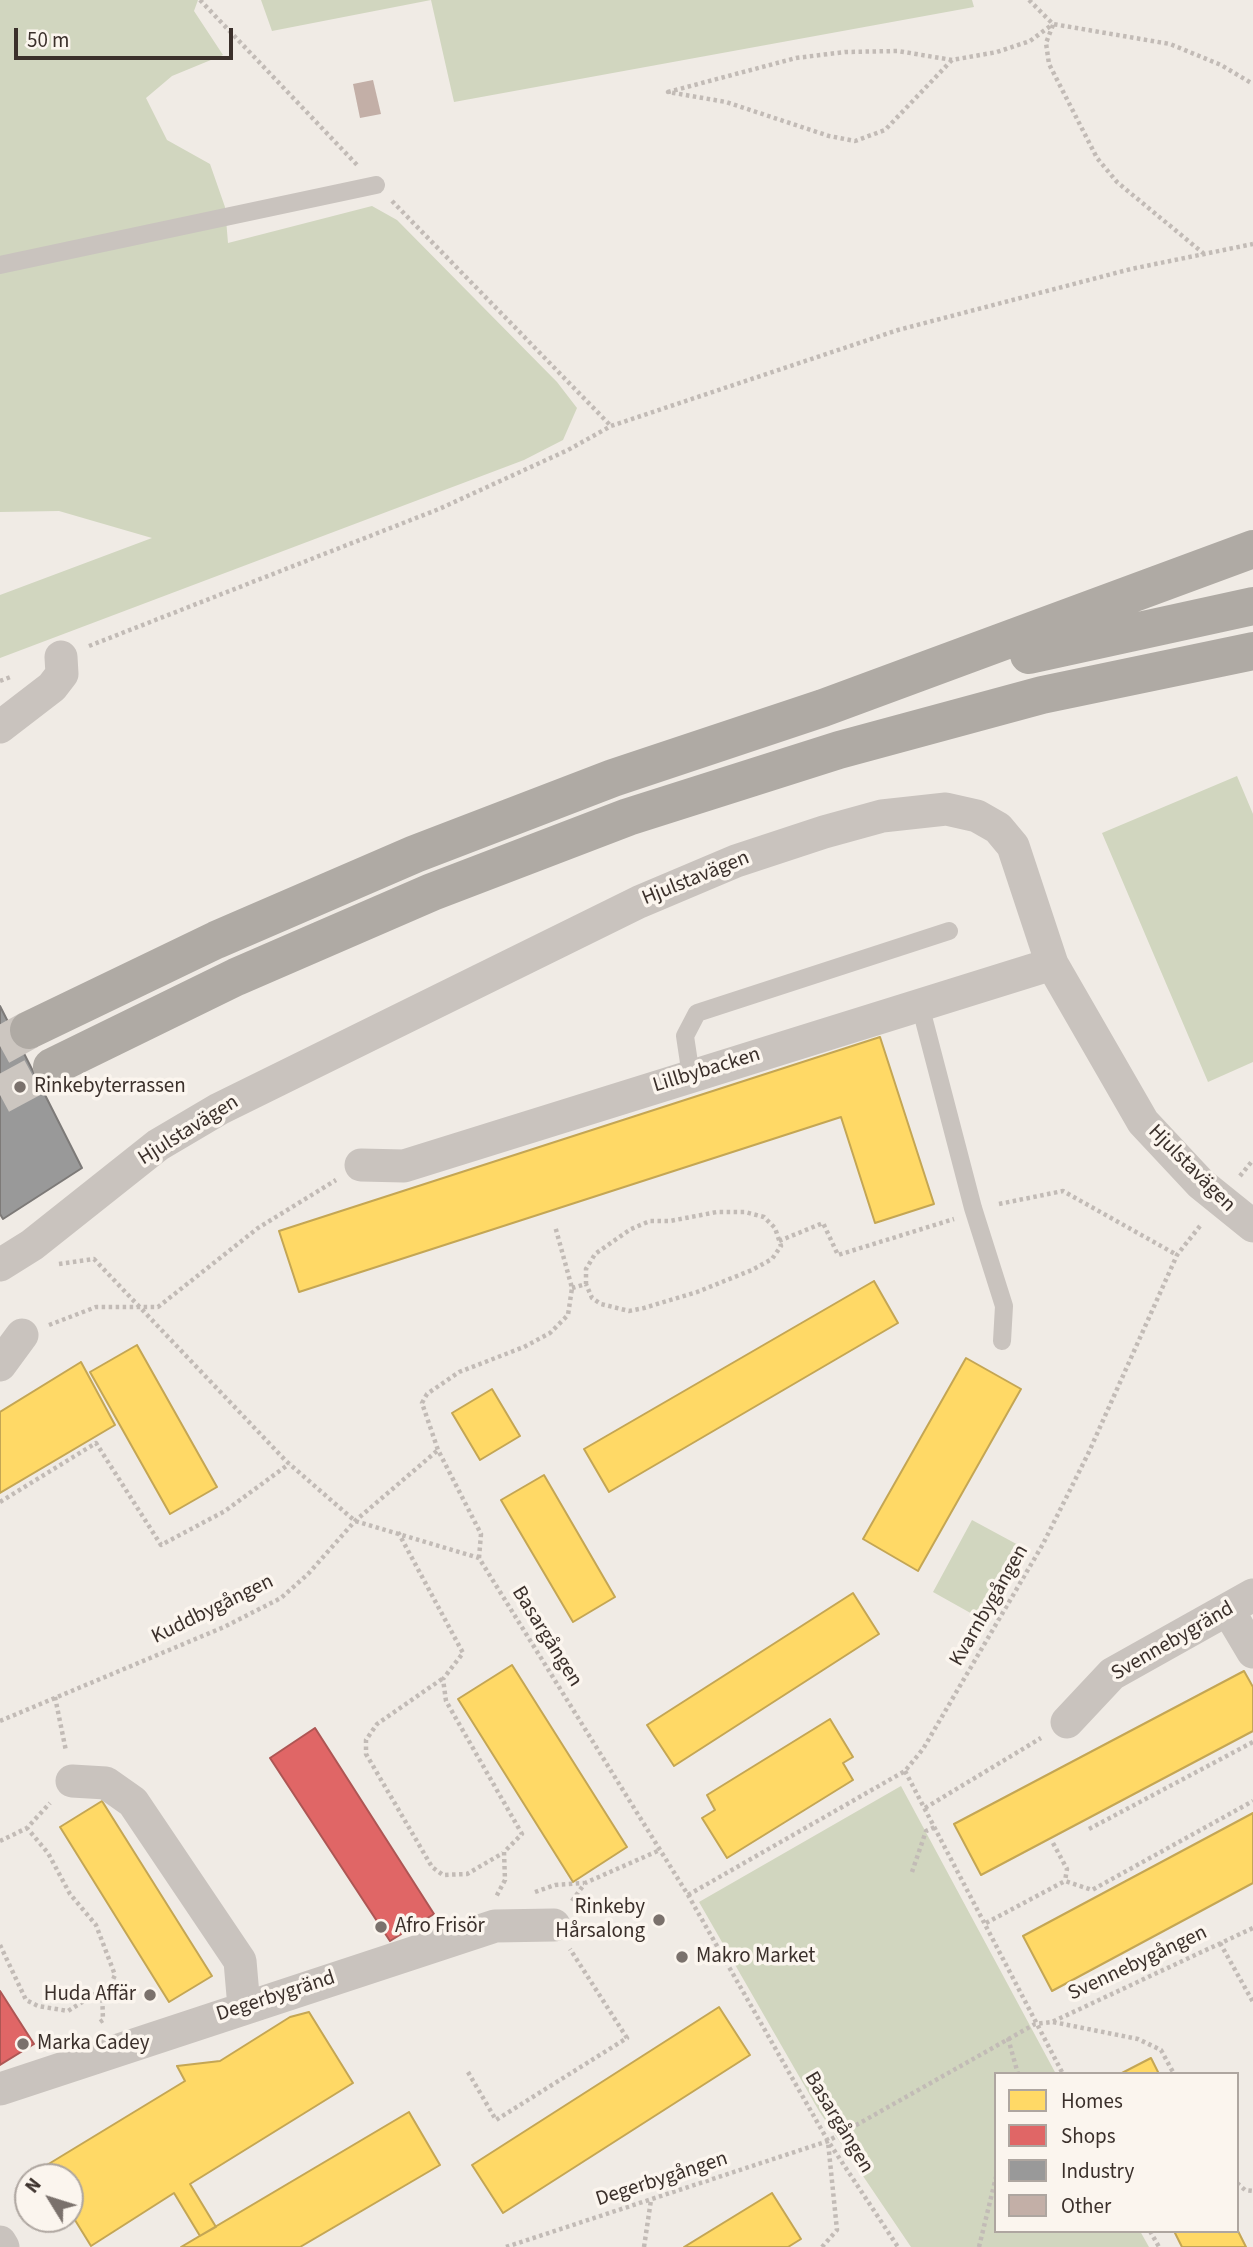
<!DOCTYPE html>
<html>
<head>
<meta charset="utf-8">
<style>
	body { margin:0 }
	#map { position:relative; width:1253px; height:2247px; overflow:hidden; background:#f0ebe5; font-family:"Source Sans 3",sans-serif }
	canvas { display:block }
	.legend { position:absolute; left:994px; top:2072px; width:245px; height:161px; box-sizing:border-box; background:#fbf5ee; border:2px solid #aea6a0; margin:0; padding:9px 12px; list-style:none; font-size:21px; color:#3b302b }
	.legend li { display:flex; align-items:center; gap:14px; height:35px }
	.legend b { width:35px; border:2px solid #aea6a0 }
	.north { position:absolute; left:14px; top:2163px; width:70px; height:70px; box-sizing:border-box; background:#fbf5ee; border:2px solid #aea6a0; border-radius:50%; rotate:308deg; font-size:19px; font-weight:700; line-height:28px; text-align:center; color:#3b302b }
	.north::after { content:''; display:block; margin:auto; width:24px; height:32px; background:#7a716c; clip-path:polygon(50% 0,100% 100%,50% 72%,0 100%) }
	.scale { position:absolute; left:14px; top:28px; width:219px; height:32px; box-sizing:border-box; border:4px solid #3b302b; border-top:0; padding-left:9px; font-size:21px; line-height:24px; white-space:nowrap; color:#3b302b; -webkit-text-stroke:5px #fbf5ee; paint-order:stroke }
</style>
</head>
<body>
<div id="map">
<canvas width="1253" height="2247"></canvas>
<ul class="legend">
<li><b style="height:19px;background:#ffd966"></b>Homes</li>
<li><b style="height:19px;background:#e06666"></b>Shops</li>
<li><b style="height:19px;background:#999"></b>Industry</li>
<li><b style="height:19px;background:#c3afa7"></b>Other</li>
</ul>
<div class="north">N</div>
<div class="scale">50 m</div>
</div>
<script>
const ctx = document.querySelector('canvas').getContext('2d');
ctx.lineJoin = 'round';
function fillPath(path, color) {
  ctx.fillStyle = color;
  ctx.fill(path, 'evenodd');
}
function toPath(rows) {
  const path = new Path2D();
  for (const r of rows) {
    path.moveTo(r[0], r[1]);
    for (let i = 2; i < r.length; i += 2) path.lineTo(r[i], r[i + 1]);
  }
  return path;
}
function stroke(path, color, width, dash) {
  ctx.strokeStyle = color;
  ctx.lineWidth = width;
  ctx.lineCap = dash ? 'butt' : 'round';
  ctx.setLineDash(dash || []);
  ctx.stroke(path);
}
function write(font, color, halo, rows, align = 'center') {
  ctx.font = font + ' "Source Sans 3",sans-serif';
  ctx.lineWidth = 7;
  ctx.setLineDash([]);
  ctx.textBaseline = 'middle';
  ctx.strokeStyle = halo;
  ctx.fillStyle = color;
  for (const [text, x, y, turn = 0] of rows) {
    ctx.save();
    ctx.translate(x, y);
    ctx.rotate((+turn || 0) * Math.PI / 180);
    ctx.textAlign = isNaN(turn) ? turn : align;
    if (halo) ctx.strokeText(text, 0, 0);
    ctx.fillText(text, 0, 0);
    ctx.restore();
  }
}
fillPath(toPath([
	[0,0,198,0,194,11,223,55,172,76,146,98,167,140,210,164,225,207,228,243,372,206,397,220,557,382,577,408,563,440,524,460,0,658,0,595,152,538,59,511,0,512],
	[261,0,972,0,974,7,454,102,431,0,272,31],
	[1237,776,1253,814,1253,1062,1208,1082,1102,833],
	[972,1520,1022,1547,983,1620,933,1592],
	[901,1786,1056,2074,996,2074,996,2231,1140,2231,1149,2247,911,2247,819,2111,699,1902]
]), '#d1d6bf');
const homes = toPath([
	[880,1037,934,1204,875,1223,841,1117,299,1292,279,1231,880,1037],
	[874,1281,898,1323,609,1492,584,1449,874,1281],
	[137,1345,217,1487,170,1514,90,1372,137,1345],
	[966,1358,1021,1389,918,1571,863,1539,966,1358],
	[81,1362,115,1425,0,1493,0,1412,81,1362],
	[492,1389,520,1436,480,1460,452,1413,492,1389],
	[544,1475,615,1597,573,1622,501,1500,544,1475],
	[853,1593,879,1634,674,1766,647,1725,853,1593],
	[512,1665,627,1847,573,1882,458,1699,512,1665],
	[1244,1671,1253,1687,1253,1731,981,1875,954,1824,1244,1671],
	[830,1719,853,1757,843,1763,853,1780,727,1858,702,1818,715,1810,707,1795,830,1719],
	[102,1801,212,1976,169,2002,60,1827,102,1801],
	[1253,1813,1253,1883,1052,1991,1023,1936,1253,1813],
	[719,2007,750,2055,503,2213,472,2165,719,2007],
	[309,2012,353,2083,190,2184,216,2227,200,2236,174,2193,91,2246,70,2212,70,2177,48,2177,42,2168,185,2081,177,2066,220,2061,290,2017,309,2012],
	[1151,2058,1159,2074,1120,2074,1151,2058],
	[409,2112,440,2165,300,2247,181,2247,409,2112],
	[772,2193,801,2239,788,2247,684,2247,772,2193],
	[1237,2229,1246,2247,1182,2247,1174,2231,1237,2229]
]);
fillPath(homes, '#ffd966');
stroke(homes, '#c4a654', 2);
const shops = toPath([
	[315,1728,434,1914,390,1941,270,1758,315,1728],
	[0,1991,34,2044,0,2065,0,1991]
]);
fillPath(shops, '#e06666');
stroke(shops, '#ae5654', 2);
const industry = toPath([
	[0,1006,82,1168,3,1219,0,1214,0,1006]
]);
fillPath(industry, '#999');
stroke(industry, '#7d7a78', 2);
fillPath(toPath([
	[373,80,381,114,360,118,353,84]
]), '#c3afa7');
stroke(toPath([
	[0,1046,29,1030],
	[0,1095,52,1067]
]), '#ccc6c0', 38, [38, 19]);
stroke(toPath([
	[200,0,359,167],
	[1029,0,1053,24,1170,44,1221,65,1253,84],
	[1053,25,1046,43,1049,64,1097,158,1117,182,1203,253],
	[952,60,885,130,855,141,829,136,726,102,668,92,796,58,845,52,898,51,952,60,997,52,1030,41,1053,24],
	[392,201,611,426],
	[89,646,439,509,568,450,611,426,898,330,1131,269,1253,244],
	[0,681,13,676],
	[1240,1176,1253,1160],
	[999,1204,1063,1191,1177,1255],
	[779,1241,823,1223,838,1255,954,1219],
	[59,1264,94,1259,286,1461,355,1521,479,1558,688,1895,828,2141,898,2247],
	[572,1288,586,1284,586,1269,595,1254,631,1229,650,1221,670,1221,717,1212,745,1212,764,1217,775,1228,781,1246,772,1259,752,1270,697,1292,644,1308,629,1311,601,1304,592,1298,586,1284],
	[49,1325,96,1307,158,1307,258,1228,336,1180],
	[0,1502,96,1443,161,1545,225,1511,289,1464],
	[398,1532,463,1653,443,1679,446,1701,522,1834,504,1852,505,1880,496,1897],
	[479,1558,481,1534,438,1450,422,1403,427,1394,459,1372,524,1347,550,1333,568,1315,572,1288,555,1226],
	[442,1679,377,1724,366,1740,366,1754,432,1867,443,1875,467,1874,503,1853],
	[55,1697,66,1751],
	[0,1721,224,1627,281,1598,308,1574,355,1521,438,1450],
	[905,1771,1063,2074],
	[925,1808,1041,1738],
	[1089,1829,1253,1742],
	[0,1841,27,1828,50,1803],
	[1053,1843,1067,1869,1065,1881],
	[912,1872,926,1831,935,1827],
	[535,1892,555,1885,584,1883],
	[688,1895,905,1771,923,1749,1043,1544,1088,1454,1177,1255,1200,1226],
	[572,1901,585,1883,660,1850],
	[986,1923,1065,1881,1092,1890,1253,1801],
	[1220,1943,1253,2002],
	[0,1945,26,2000,38,2006,68,2011,111,1984,115,1975,96,1925,70,1894,48,1853,27,1828],
	[100,2022,103,2020,102,1990],
	[1053,2022,1138,2039,1161,2050,1174,2074],
	[1008,2038,1018,2074],
	[468,2072,496,2120,627,2038,570,1949],
	[1237,2183,1245,2190,1253,2191],
	[1150,2231,1159,2247],
	[506,2247,828,2141,1035,2024,1052,2022,1253,1928],
	[644,2247,651,2200],
	[822,2247,837,2230,828,2142],
	[979,2247,996,2177]
]), '#c2bbb6', 4.5, [3.5, 3.5]);
stroke(toPath([
	[0,265,376,185],
	[920,1005,973,1208,1004,1306,1002,1341],
	[691,1076,685,1036,697,1013,949,931]
]), '#c9c3be', 18);
stroke(toPath([
	[0,727,52,687,62,674,61,657],
	[361,1165,404,1166,1052,964],
	[0,1265,32,1245,158,1145,219,1109,639,902,736,861,824,832,882,816,946,809,977,816,998,828,1013,846,1052,964,1143,1122,1201,1184,1253,1226],
	[0,1365,22,1335],
	[1228,1610,1253,1652],
	[1067,1722,1112,1674,1253,1595],
	[72,1781,106,1783,133,1802,240,1961,244,2007],
	[0,2089,495,1926,554,1925],
	[0,2242,3,2247]
]), '#c9c3be', 33);
stroke(toPath([
	[1029,655,1253,606],
	[29,1030,216,940,415,854,613,778,823,708,1253,549],
	[52,1067,236,977,432,892,628,817,839,750,1042,695,1253,651]
]), '#afaaa4', 38);
for (const [x, y, r, color] of [
	[20,1087,7,"#7a716c"],
	[659,1920,7,"#7a716c"],
	[381,1927,7,"#7a716c"],
	[682,1957,7,"#7a716c"],
	[150,1995,7,"#7a716c"],
	[23,2044,7,"#7a716c"]
]) {
  const dot = new Path2D();
  dot.arc(x, y, r, 0, 2 * Math.PI);
  ctx.fillStyle = color;
  ctx.fill(dot);
  stroke(dot, '#fbf5ee', 2.5);
}
write('21px', '#3b302b', '#fbf5ee', [
	["Hjulstavägen",696,879,-22],
	["Lillbybacken",707,1071,-17],
	["Hjulstavägen",189,1131,-32],
	["Hjulstavägen",1191,1169,45],
	["Kvarnbygången",990,1606,-60],
	["Kuddbygången",213,1610,-26],
	["Basargången",546,1637,58],
	["Svennebygränd",1173,1642,-30],
	["Svennebygången",1138,1964,-25],
	["Degerbygränd",276,1997,-18],
	["Basargången",838,2123,59],
	["Degerbygången",662,2180,-18]
]);
write('21px', '#3b302b', '#fbf5ee', [
	["Rinkebyterrassen",34,1087],
	["Rinkeby",645,1908,"right"],
	["Hårsalong",645,1932,"right"],
	["Afro Frisör",395,1927],
	["Makro Market",696,1957],
	["Huda Affär",136,1995,"right"],
	["Marka Cadey",37,2044]
], 'left');
</script>
</body>
</html>
